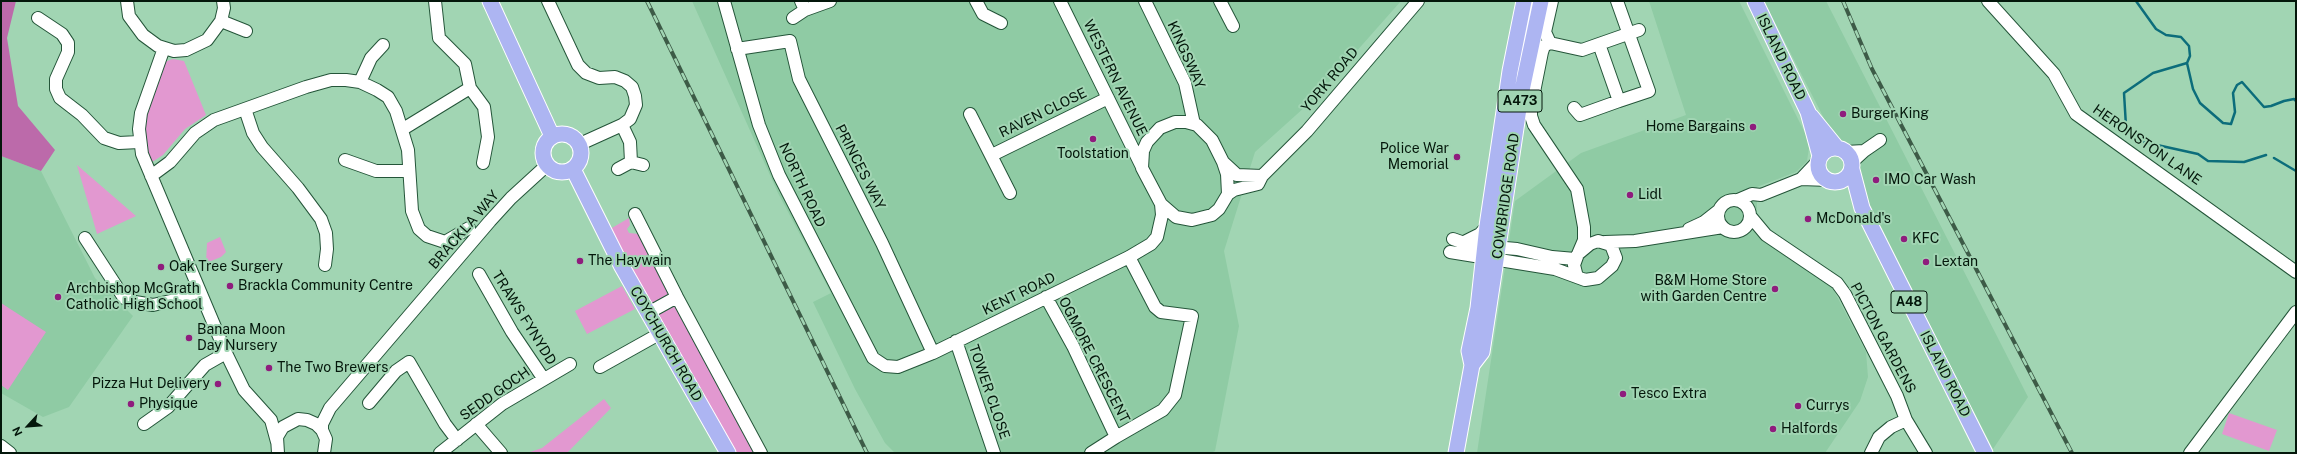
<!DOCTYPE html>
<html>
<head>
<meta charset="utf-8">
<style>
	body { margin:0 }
	#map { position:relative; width:2297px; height:454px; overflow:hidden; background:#a1d5b3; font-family:"Public Sans",sans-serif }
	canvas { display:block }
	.frame { position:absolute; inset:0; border:2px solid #04170b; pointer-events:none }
	.north { position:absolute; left:8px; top:406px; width:40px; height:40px; -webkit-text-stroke:3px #a1d5b3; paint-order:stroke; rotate:244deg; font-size:11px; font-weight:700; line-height:16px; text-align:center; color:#04170b }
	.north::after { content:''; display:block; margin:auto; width:14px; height:18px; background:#04170b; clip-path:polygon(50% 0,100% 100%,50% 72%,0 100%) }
</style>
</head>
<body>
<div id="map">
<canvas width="2297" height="454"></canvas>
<div class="frame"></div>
<div class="north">N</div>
</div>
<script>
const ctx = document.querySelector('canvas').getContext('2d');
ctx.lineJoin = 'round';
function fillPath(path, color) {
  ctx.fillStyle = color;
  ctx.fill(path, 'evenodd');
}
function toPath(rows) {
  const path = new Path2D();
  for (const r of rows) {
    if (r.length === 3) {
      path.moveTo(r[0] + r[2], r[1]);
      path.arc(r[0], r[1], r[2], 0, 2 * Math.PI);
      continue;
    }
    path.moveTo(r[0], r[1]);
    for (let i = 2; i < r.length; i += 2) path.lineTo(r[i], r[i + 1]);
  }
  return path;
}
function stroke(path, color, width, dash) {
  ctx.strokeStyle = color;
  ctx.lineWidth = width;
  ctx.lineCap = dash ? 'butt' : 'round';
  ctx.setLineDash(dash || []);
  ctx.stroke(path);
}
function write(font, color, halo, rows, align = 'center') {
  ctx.font = font + ' "Public Sans",sans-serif';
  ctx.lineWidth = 4;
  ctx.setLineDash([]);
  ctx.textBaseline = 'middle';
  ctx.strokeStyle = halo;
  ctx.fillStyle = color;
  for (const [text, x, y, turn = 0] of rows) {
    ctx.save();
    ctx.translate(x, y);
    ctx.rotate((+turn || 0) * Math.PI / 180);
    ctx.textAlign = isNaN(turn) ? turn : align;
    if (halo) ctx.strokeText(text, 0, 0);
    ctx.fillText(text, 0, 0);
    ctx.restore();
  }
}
fillPath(toPath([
	[692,1,1401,1,1316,97,1255,152,1224,251,1239,326,1215,451,1211,453,895,453,885,443,855,389,813,302,831,293,778,193],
	[1649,1,1739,1,1806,135,1809,148,1807,161,1796,172,1757,187,1757,213,1762,238,1832,287,1866,352,1868,377,1860,401,1825,453,1477,453,1515,201,1581,153,1686,115],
	[1764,1,1826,1,2028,397,1993,449],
	[1,156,41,171,95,278,133,316,69,407,43,417,1,393]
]), '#8fcba4');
fillPath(toPath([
	[173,59,184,61,206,115,185,129,163,155,149,164,143,144,146,113,164,62],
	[77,165,136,216,97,234],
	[629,218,630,225,627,229,629,233,639,234,672,297,649,310,605,232],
	[220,237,226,252,221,257,206,263,207,243],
	[622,286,635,309,587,334,575,311],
	[1,303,46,332,8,390,1,385],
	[675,306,754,453,732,453,654,317],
	[604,399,611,408,567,453,527,453,542,448],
	[2229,413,2277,430,2269,451,2222,434]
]), '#e298d0');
fillPath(toPath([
	[1,1,16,1,7,38,18,106,55,150,41,171,1,156]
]), '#bc6aaa');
stroke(toPath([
	[2136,1,2156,29,2166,35,2181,37,2189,46,2190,56,2187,63,2193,89,2200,103,2223,123,2231,124,2235,112,2233,93,2237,85,2242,82,2264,107,2271,106,2284,101,2294,99,2296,101],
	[2187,63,2153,73,2124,93,2126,126,2139,141,2198,154,2208,161,2244,162,2266,155],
	[2274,158,2296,171]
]), '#0c6d7b', 2.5);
const minor = toPath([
	[127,1,129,16,143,35,158,46,174,51,186,50,207,40,221,21,224,8,223,1],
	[435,1,439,38,465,64,470,88,484,107,488,137,483,163],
	[548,1,578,65,586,73,599,78,615,77,625,81,632,87,635,96,636,105,630,119,622,125,580,144],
	[724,1,759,125,779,175,873,358,885,366,898,367,933,353,1129,257,1151,244,1157,237,1162,215,1161,204,1142,168,1143,151,1147,142,1160,128,1175,122,1186,122,1197,125,1212,140,1223,162,1227,174,1228,194,1219,209,1212,215,1192,220,1176,217,1161,204],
	[801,1,805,10,830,1],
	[976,1,983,14,1001,23],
	[1060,1,1142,167],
	[1145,1,1185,83,1194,124],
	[1220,1,1233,26],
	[1552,1,1545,32,1550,43,1544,46,1542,52,1531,107,1531,116,1534,125,1577,189,1584,227,1584,240,1578,254],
	[1988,1,2054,74,2076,114,2296,272],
	[38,18,62,34,68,43,68,52,56,79,56,89,60,98,82,115,104,138,119,143,139,142],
	[793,18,805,10],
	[221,21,246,31],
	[1550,43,1582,50,1599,44,1619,101,1649,91,1617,1],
	[1599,44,1639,30],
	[164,48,141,113,139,129,142,154,226,353,244,390,271,420,277,442],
	[737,49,790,41,799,79,882,243,933,353],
	[360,82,371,58,383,45],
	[1574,108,1580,115,1619,101],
	[245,109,253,133,262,147,298,188,321,219,326,233,327,249,325,265],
	[970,114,1010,193],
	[622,125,630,142,631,162],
	[403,129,470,88],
	[1846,152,1864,151],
	[992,155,1108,98],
	[345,160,376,171,409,171],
	[1852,162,1864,151,1880,140],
	[1224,163,1237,175,1262,176],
	[618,169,631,162,643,165],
	[151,176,170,162,195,133,214,120,306,87,331,80,346,80,360,82,377,90,388,97,396,111,408,150,412,211,419,229,427,236,445,242,469,228],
	[1801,179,1818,161],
	[1228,194,1234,190,1258,184,1262,176,1307,131,1418,1],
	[1734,216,16],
	[1738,200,1752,194,1761,195,1801,179,1829,180],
	[635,214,677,297,761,453],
	[1751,217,1766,235,1837,283,1845,294,1897,396,1906,420,1926,453],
	[1689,229,1704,222,1718,211],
	[85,238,124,298,135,302,153,305,179,299,199,291],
	[1453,239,1470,245,1517,249,1552,257,1575,259],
	[1464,242,1480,234,1487,226],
	[1605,242,1635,241,1723,227],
	[1450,252,1555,269,1585,280,1598,278,1612,266,1616,258,1611,245,1598,241,1590,244,1578,254,1574,265,1577,277],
	[479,274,512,332,543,378],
	[1046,297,1073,346,1116,437,1163,410,1175,395,1192,316,1161,312,1155,307,1129,257],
	[648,313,677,297],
	[956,341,994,453],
	[600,367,659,334],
	[369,403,396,371,409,362,445,424,457,440],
	[144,424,168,407,205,365,226,353],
	[476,424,501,453],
	[322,430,322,424,330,408,490,221,511,198,546,166],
	[1,446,10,453],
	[278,453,277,437,283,427,298,419,307,420,316,424,322,430,326,439,324,453],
	[440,453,502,404,570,364],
	[1091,453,1116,437],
	[1871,453,1879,437,1891,427,1906,420],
	[2190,453,2296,312]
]);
const major = toPath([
	[490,1,552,136],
	[1755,1,1808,112,1820,156],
	[1811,116,1837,148],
	[562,153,19],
	[1835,165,17],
	[573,169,621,265,728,453],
	[1852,170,1862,208,1985,453],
	[1472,365,1482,352,1521,95,1541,1],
	[1456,453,1472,365,1469,351,1478,308,1487,226,1510,71,1524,1]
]);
stroke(minor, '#245539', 14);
stroke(major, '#fff', 17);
stroke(minor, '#fff', 12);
stroke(major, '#adb5f2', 15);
const rail = toPath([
	[647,1,867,453],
	[1843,1,1872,69,2072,453]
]);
stroke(rail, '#3d5b47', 4);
stroke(rail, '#a1d5b3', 2.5, [8]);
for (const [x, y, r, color] of [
	[1843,114,4,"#8f1c7d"],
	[1753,127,4,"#8f1c7d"],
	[1093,139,4,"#8f1c7d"],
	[1457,157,4,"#8f1c7d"],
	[1876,180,4,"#8f1c7d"],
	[1630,195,4,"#8f1c7d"],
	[1808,219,4,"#8f1c7d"],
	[1904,239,4,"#8f1c7d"],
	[580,261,4,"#8f1c7d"],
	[1926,262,4,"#8f1c7d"],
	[161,267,4,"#8f1c7d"],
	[230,286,4,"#8f1c7d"],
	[1775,289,4,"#8f1c7d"],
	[58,297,4,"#8f1c7d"],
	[189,338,4,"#8f1c7d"],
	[269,368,4,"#8f1c7d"],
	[218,384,4,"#8f1c7d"],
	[1623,394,4,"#8f1c7d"],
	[131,404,4,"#8f1c7d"],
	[1798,406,4,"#8f1c7d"],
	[1773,429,4,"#8f1c7d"]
]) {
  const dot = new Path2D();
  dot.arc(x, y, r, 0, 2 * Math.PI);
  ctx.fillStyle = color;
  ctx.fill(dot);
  stroke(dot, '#a1d5b3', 1.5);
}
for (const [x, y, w] of [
	[1520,101,44],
	[1909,302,36]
]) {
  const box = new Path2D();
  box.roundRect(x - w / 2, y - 11, w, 22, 3);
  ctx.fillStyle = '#a1d5b3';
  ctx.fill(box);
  stroke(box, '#04170b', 1);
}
write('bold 13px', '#04170b', null, [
	["A473",1520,101],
	["A48",1909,302]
]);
write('14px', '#04170b', '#a1d5b3', [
	["KINGSWAY",1186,55,66],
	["ISLAND ROAD",1781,57,64],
	["WESTERN AVENUE",1115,78,64],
	["YORK ROAD",1330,80,-50],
	["RAVEN CLOSE",1043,113,-26],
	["HERONSTON LANE",2147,145,35],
	["PRINCES WAY",860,167,63],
	["NORTH ROAD",802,185,65],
	["COWBRIDGE ROAD",1506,196,-82],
	["BRACKLA WAY",464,230,-49],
	["KENT ROAD",1019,294,-26],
	["TRAWS FYNYDD",524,318,58],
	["PICTON GARDENS",1883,338,62],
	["COYCHURCH ROAD",666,344,60],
	["OGMORE CRESCENT",1094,360,63],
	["ISLAND ROAD",1945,374,63],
	["TOWER CLOSE",989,392,71],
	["SEDD GOCH",495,394,-35]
]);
write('14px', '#04170b', '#a1d5b3', [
	["Burger King",1851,114],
	["Home Bargains",1745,127,"right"],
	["Police War",1449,149,"right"],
	["Memorial",1449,165,"right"],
	["Toolstation",1093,154,"center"],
	["IMO Car Wash",1884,180],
	["Lidl",1638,195],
	["McDonald's",1816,219],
	["KFC",1912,239],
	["The Haywain",588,261],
	["Lextan",1934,262],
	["Oak Tree Surgery",169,267],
	["B&M Home Store",1767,281,"right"],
	["with Garden Centre",1767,297,"right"],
	["Brackla Community Centre",238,286],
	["Archbishop McGrath",66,289],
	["Catholic High School",66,305],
	["Banana Moon",197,330],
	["Day Nursery",197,346],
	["The Two Brewers",277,368],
	["Pizza Hut Delivery",210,384,"right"],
	["Tesco Extra",1631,394],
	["Physique",139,404],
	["Currys",1806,406],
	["Halfords",1781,429]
], 'left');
</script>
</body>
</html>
